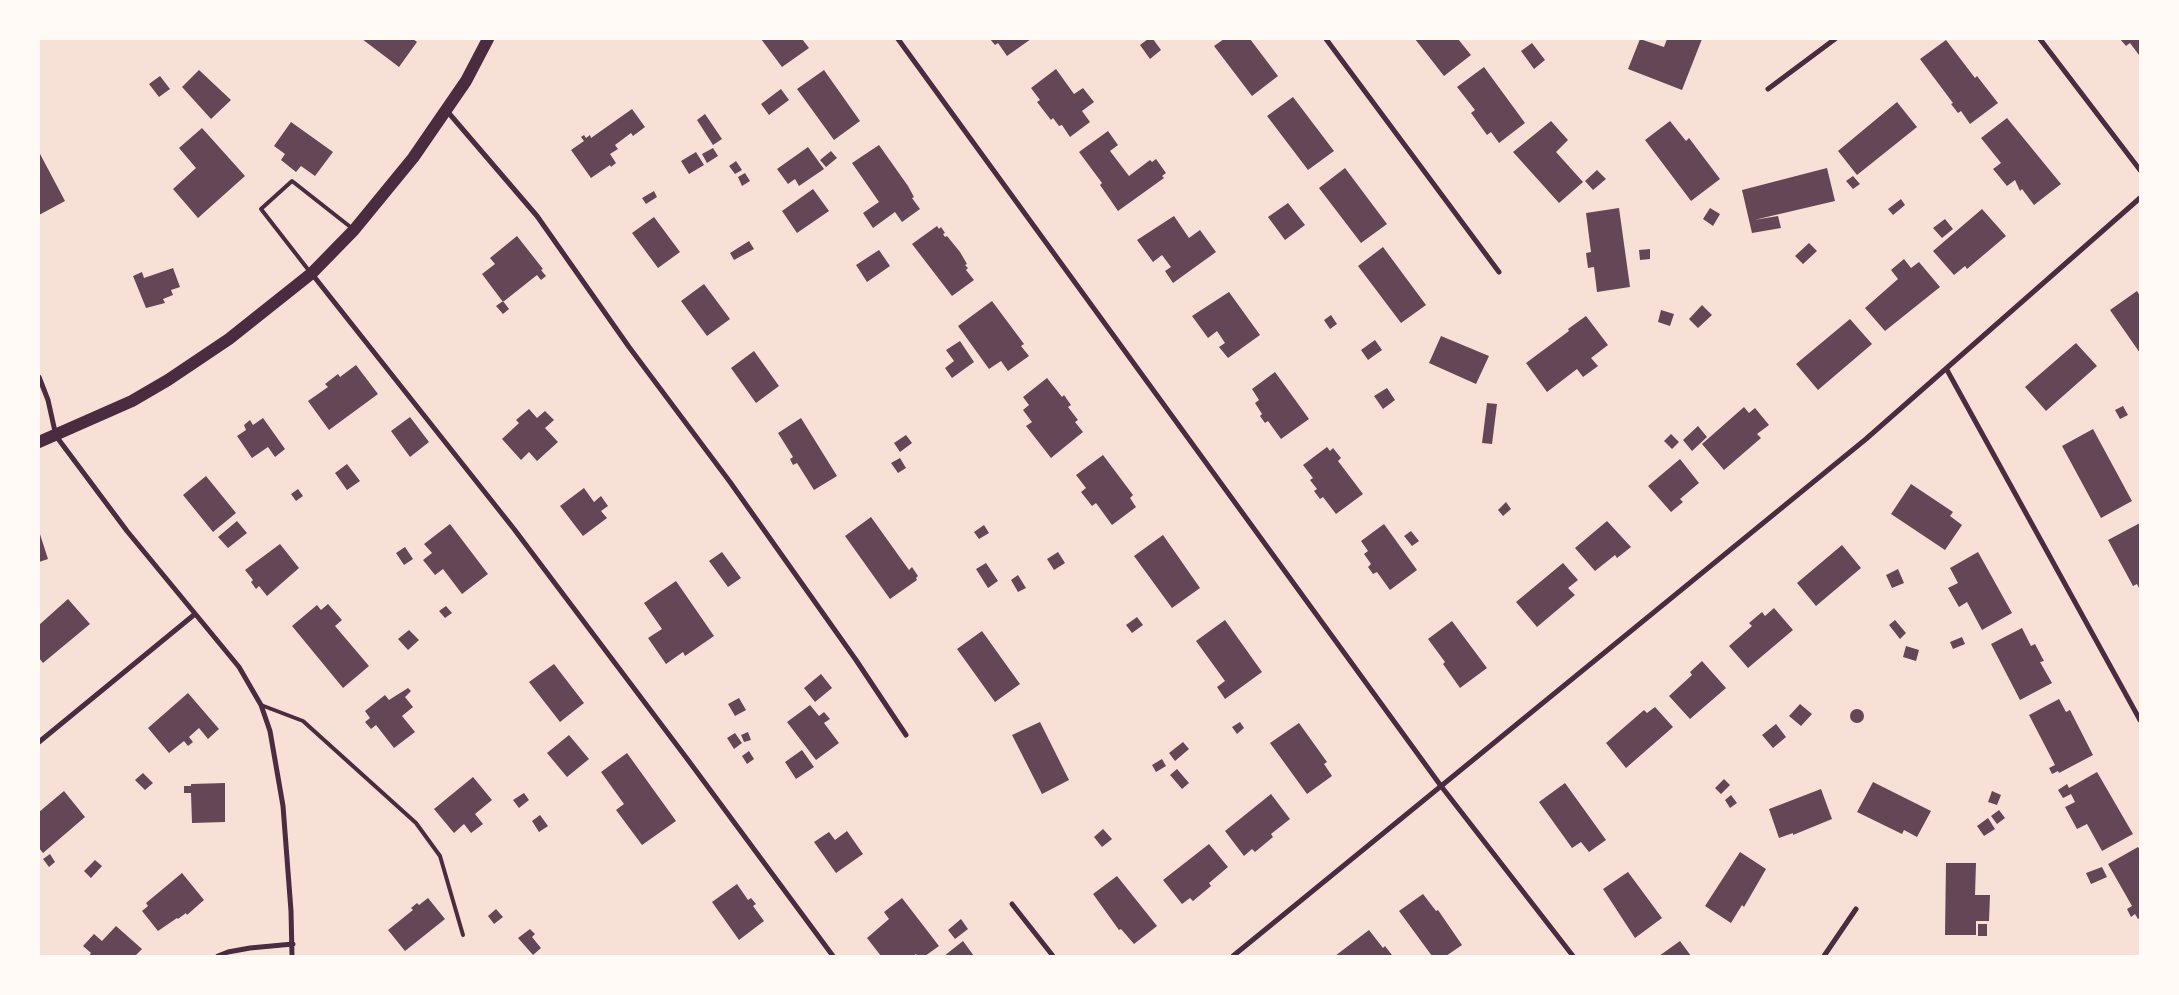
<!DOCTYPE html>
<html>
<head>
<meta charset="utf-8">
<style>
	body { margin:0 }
	#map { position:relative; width:2179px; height:995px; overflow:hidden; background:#f7e1d7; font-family:"Fira Sans",sans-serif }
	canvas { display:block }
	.frame { position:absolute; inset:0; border:40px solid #fffaf5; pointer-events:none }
</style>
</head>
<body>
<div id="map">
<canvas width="2179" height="995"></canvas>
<div class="frame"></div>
</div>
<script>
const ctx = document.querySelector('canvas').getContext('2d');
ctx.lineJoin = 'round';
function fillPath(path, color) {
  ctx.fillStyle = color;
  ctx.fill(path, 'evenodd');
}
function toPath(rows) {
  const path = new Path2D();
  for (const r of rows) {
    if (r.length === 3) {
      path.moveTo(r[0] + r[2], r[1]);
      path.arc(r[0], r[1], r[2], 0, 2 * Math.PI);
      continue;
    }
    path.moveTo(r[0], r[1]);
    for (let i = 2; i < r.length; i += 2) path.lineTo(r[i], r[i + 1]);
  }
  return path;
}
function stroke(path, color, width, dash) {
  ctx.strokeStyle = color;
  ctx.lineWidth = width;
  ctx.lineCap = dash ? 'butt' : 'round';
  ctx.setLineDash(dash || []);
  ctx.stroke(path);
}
fillPath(toPath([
	[362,39,413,39,417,42,399,67],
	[761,39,802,39,809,48,782,67],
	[990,39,1031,39,1007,56,998,43,995,45],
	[1148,39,1153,39,1161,50,1150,59,1140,45],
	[1224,39,1250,39,1278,76,1252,96,1214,46],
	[1415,39,1458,39,1471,55,1444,76],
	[1640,39,1664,47,1667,39,1702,39,1682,90,1628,69],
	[2120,39,2140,39,2140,54,2139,55,2130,43,2126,46],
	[1946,40,1975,78,1977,76,1998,103,1970,124,1961,111,1958,113,1951,104,1953,103,1920,59],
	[1532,43,1545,60,1534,69,1521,51],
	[1484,67,1525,123,1499,143,1491,132,1487,135,1471,113,1475,110,1457,87],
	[1056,69,1074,94,1083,88,1094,102,1082,111,1090,122,1070,137,1062,125,1059,126,1053,118,1051,120,1037,102,1040,100,1031,88],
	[199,70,231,100,211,119,182,87],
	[824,70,860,121,834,140,797,89],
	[160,76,170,89,159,97,149,84],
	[781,89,789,100,769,115,761,104],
	[1293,97,1334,151,1308,170,1267,116],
	[1897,102,1917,127,1857,175,1838,151],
	[632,109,645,127,633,136,631,133,615,145,618,149,610,154,616,163,611,167,610,165,591,178,571,150,584,141,581,137,584,135,586,138,590,135,591,138],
	[705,114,722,139,713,145,697,120],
	[2007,118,2061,184,2034,205,2022,189,2020,191,2015,180,2007,186,1993,169,2001,163,1981,138],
	[1551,121,1568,140,1556,152,1583,182,1559,203,1513,152],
	[1670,121,1686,141,1689,138,1720,179,1691,201,1645,140],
	[291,122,333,152,315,176,301,166,296,172,281,160,285,154,274,146],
	[202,128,245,176,198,218,173,189,196,168,179,148],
	[1108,131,1118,145,1110,151,1129,176,1150,160,1152,162,1156,159,1166,173,1162,176,1164,178,1118,211,1100,185,1102,183,1079,152],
	[879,145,908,186,914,197,912,198,920,209,902,222,895,212,873,228,863,213,879,202,852,163],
	[808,147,824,169,799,186,795,179,788,184,777,169],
	[713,148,718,156,707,163,702,154],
	[831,151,837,158,826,167,820,160],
	[39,152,65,201,39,215],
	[696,152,704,165,689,174,681,161],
	[736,161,742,170,735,174,729,166],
	[1345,168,1387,224,1361,243,1319,188],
	[1827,168,1835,201,1754,220,1778,216,1781,228,1752,233,1742,190],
	[1597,170,1606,179,1593,190,1585,181],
	[745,173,750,181,742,186,738,177],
	[1853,176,1860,184,1853,189,1846,181],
	[813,189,829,211,797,233,782,211],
	[654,191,657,197,646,204,642,198],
	[1901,199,1905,205,1893,215,1888,209],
	[1288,203,1305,225,1285,240,1268,217],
	[1619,208,1630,287,1597,292,1594,267,1588,268,1586,253,1591,252,1586,213],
	[1710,208,1720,214,1713,226,1703,219],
	[1982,209,2006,236,1967,269,1965,266,1954,275,1933,251],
	[1174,216,1189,238,1200,230,1216,252,1173,283,1165,271,1171,267,1162,255,1153,262,1137,240],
	[654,217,680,252,658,268,632,233],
	[1945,219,1953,229,1942,238,1933,228],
	[937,226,939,229,941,227,945,233,943,234,945,237,947,236,960,252,967,264,965,265,968,268,966,270,974,280,952,296,912,244],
	[517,236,543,269,541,270,546,276,541,280,537,275,503,302,482,274,495,264,490,258],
	[749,241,754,249,734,260,730,253],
	[1809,243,1817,251,1803,264,1795,256],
	[1383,247,1426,305,1401,323,1358,266],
	[1650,249,1650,259,1640,260,1639,250],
	[879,250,890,266,867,282,856,265],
	[1904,259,1911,268,1919,262,1940,287,1885,331,1865,308,1898,279,1891,270],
	[173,268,180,287,171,290,173,295,163,299,165,303,146,308,133,276,142,272,144,278],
	[704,284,730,319,707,336,681,301],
	[2137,291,2140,296,2140,353,2110,310],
	[1229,292,1260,335,1228,358,1219,347,1225,343,1217,331,1208,338,1192,316],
	[503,301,509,309,503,314,496,306],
	[992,301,1024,344,1021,346,1029,356,1008,371,1001,361,989,369,958,326],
	[1702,305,1712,315,1698,328,1689,319],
	[1661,310,1674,314,1670,326,1658,322],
	[1331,315,1337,324,1330,329,1324,320],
	[1586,316,1608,345,1591,358,1598,366,1583,377,1577,369,1547,392,1526,363,1569,331,1568,329],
	[1850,319,1872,344,1818,390,1796,364],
	[1441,336,1489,356,1476,384,1429,363],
	[1375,340,1382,350,1368,360,1361,350],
	[960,341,974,362,952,378,945,368,954,361,946,350],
	[2076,343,2097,366,2046,411,2025,387],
	[754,351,779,386,756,403,731,368],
	[356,365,378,394,329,430,308,401,328,387,325,384,338,374,340,377],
	[1275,372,1309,419,1281,439,1268,421,1265,423,1260,416,1262,414,1255,403,1259,400,1252,389],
	[1047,378,1062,397,1064,395,1071,405,1068,407,1078,420,1075,422,1083,432,1051,458,1026,426,1032,422,1023,410,1029,405,1023,397],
	[1387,388,1395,400,1383,409,1374,396],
	[1487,403,1497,404,1492,444,1482,443],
	[2123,406,2128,415,2120,419,2115,410],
	[1744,407,1749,413,1755,408,1769,425,1757,434,1761,438,1724,470,1702,444],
	[529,409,537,418,545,411,554,420,545,428,558,442,537,461,529,452,521,460,502,439,519,423,516,420],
	[410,417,429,442,410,457,391,431],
	[263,418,285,449,275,457,268,447,252,458,237,436,246,430,244,425,250,420,253,425],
	[801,418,837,476,814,490,797,463,793,465,790,459,793,457,778,433],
	[1698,426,1707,437,1692,451,1683,440],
	[2093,429,2132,501,2101,518,2062,446],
	[1671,434,1679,442,1672,449,1664,441],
	[906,435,912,443,900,452,894,443],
	[1327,447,1330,451,1333,448,1341,458,1338,461,1363,494,1336,514,1323,497,1320,499,1314,491,1317,489,1310,480,1313,478,1303,465],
	[1103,455,1133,495,1130,498,1136,507,1112,525,1096,503,1092,506,1081,492,1086,488,1076,475],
	[900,458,906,468,898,473,891,463],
	[1680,459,1699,483,1680,499,1683,502,1671,512,1648,486],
	[347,464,360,481,347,490,335,473],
	[206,476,236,513,213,532,183,495],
	[1911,484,1953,512,1950,516,1962,525,1945,550,1891,514],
	[584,488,594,502,601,496,608,506,601,511,607,518,583,536,560,506],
	[298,489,303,496,296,501,291,494],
	[1506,502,1511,509,1503,516,1498,510],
	[871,517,909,570,912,567,918,576,916,578,917,580,890,599,845,536],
	[237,521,247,533,228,548,218,537],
	[1607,521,1631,547,1617,558,1615,555,1595,571,1575,548],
	[2140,523,2140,590,2137,584,2133,586,2108,540],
	[450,524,488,574,462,594,443,569,435,575,423,560,432,553,424,544],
	[1384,524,1417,570,1390,590,1377,572,1373,574,1368,567,1371,564,1364,554,1368,551,1361,541],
	[984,525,989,533,979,539,974,532],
	[39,531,48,559,39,562],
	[1411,531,1419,541,1412,546,1404,536],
	[1163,535,1200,588,1172,608,1134,556],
	[280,544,299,568,267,596,259,586,256,589,251,582,253,580,245,570],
	[1842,545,1861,568,1816,606,1797,583],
	[405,547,413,559,404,565,396,553],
	[722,552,741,578,728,587,709,561],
	[1058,552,1065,563,1054,570,1047,559],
	[1978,552,2012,613,1982,630,1967,602,1959,607,1948,588,1958,583,1950,568],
	[986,563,998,581,988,588,976,569],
	[1563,563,1578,580,1568,588,1575,595,1537,627,1516,602],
	[1898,569,1904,583,1892,588,1886,575],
	[1018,575,1026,588,1018,592,1011,580],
	[676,581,714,636,685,656,683,652,666,664,648,638,662,629,644,603],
	[68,599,90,624,43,663,39,658,39,625],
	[328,604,342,620,335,626,369,666,343,688,292,626,317,605,321,610],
	[446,606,452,613,445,618,439,611],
	[1774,608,1793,630,1748,668,1729,646,1752,626,1749,623,1762,612,1765,616],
	[1137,617,1143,625,1132,633,1126,625],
	[1225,620,1262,672,1225,699,1217,687,1225,681,1196,641],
	[1895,620,1906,633,1900,639,1889,625],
	[1452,621,1487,668,1460,688,1443,664,1445,662,1428,639],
	[2022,628,2031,646,2035,644,2044,661,2040,662,2052,683,2020,700,1991,644],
	[409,630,419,640,408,650,398,639],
	[982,631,1020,684,995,702,957,649],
	[1962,637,1965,644,1953,649,1950,642],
	[1906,646,1919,650,1916,661,1903,657],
	[1702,661,1726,688,1690,719,1669,696,1692,675,1690,672],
	[554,664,584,703,560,722,529,682],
	[821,674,832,688,815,702,804,688],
	[408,688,411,691,405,697,413,707,402,716,415,732,394,748,376,725,371,729,365,722,370,718,365,711,385,695,389,700],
	[188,693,219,729,208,739,199,728,189,737,193,742,188,746,184,741,169,753,148,728],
	[739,698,746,710,735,716,728,704],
	[2059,699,2066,712,2070,710,2093,755,2059,773,2058,771,2052,774,2049,768,2055,765,2029,715],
	[1800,704,1812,714,1801,726,1789,716],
	[810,705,819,716,824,712,830,719,824,723,839,743,816,760,787,722],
	[1655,707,1673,727,1626,768,1606,743,1644,710,1647,713],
	[1857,716,7],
	[1040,722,1069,780,1042,794,1012,735],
	[1240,722,1244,728,1237,734,1232,727],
	[1299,723,1327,762,1324,764,1332,776,1307,794,1270,743],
	[1776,724,1786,737,1773,748,1762,735],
	[748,732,751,740,744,742,741,735],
	[735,733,742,743,734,749,727,738],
	[569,735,589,759,567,777,547,753],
	[1183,742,1189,749,1175,761,1169,753],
	[802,750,814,767,796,779,785,762],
	[749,751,754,759,747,764,742,756],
	[627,753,676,821,642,845,616,810,624,804,601,772],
	[1162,759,1166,766,1156,772,1152,765],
	[1177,769,1189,783,1182,789,1170,775],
	[2097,772,2133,834,2102,851,2087,824,2077,829,2065,807,2075,802,2071,794,2063,798,2058,790,2067,784,2069,788],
	[143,773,153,783,145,790,135,780],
	[473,777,492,800,475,814,483,824,471,833,464,824,454,833,434,809],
	[1724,779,1730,785,1721,794,1715,788],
	[1873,782,1931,811,1917,837,1904,830,1902,834,1857,812],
	[225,783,225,822,192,823,191,793,184,793,184,786,191,786,191,784],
	[1565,783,1606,840,1589,852,1581,842,1572,848,1539,802],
	[1821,789,1832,819,1793,835,1793,833,1779,838,1769,809],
	[64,791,85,817,43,853,39,848,39,812],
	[1992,791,2001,795,1997,805,1988,802],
	[524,793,529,800,519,808,513,800],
	[1271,794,1290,819,1271,834,1273,837,1255,852,1252,849,1244,856,1225,831],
	[1731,795,1737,803,1730,808,1725,800],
	[1999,810,2005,818,1997,824,1991,816],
	[540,815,548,826,539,832,532,821],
	[1988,818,1995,829,1984,836,1977,826],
	[1103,829,1112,839,1102,847,1094,837],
	[847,831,863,854,836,873,814,842,829,832,835,840],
	[1209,844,1228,867,1209,883,1211,886,1193,901,1190,898,1182,904,1163,880],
	[2138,847,2140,850,2140,918,2138,919,2135,914,2131,917,2127,909,2132,906,2108,864],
	[1740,852,1766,869,1744,907,1742,905,1731,923,1705,906],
	[50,854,55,862,49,867,43,859],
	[95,860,102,866,91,878,84,871],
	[1946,863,1976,863,1975,895,1990,895,1989,921,1976,921,1976,935,1945,935],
	[2102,867,2107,877,2091,884,2086,873],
	[1628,872,1662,918,1635,938,1603,889],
	[182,873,204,900,187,915,186,913,178,919,177,918,158,931,142,911,148,906,146,903],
	[1117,876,1157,926,1134,944,1121,929,1119,930,1093,894],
	[737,884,748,900,751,898,756,904,753,906,764,921,739,940,712,902],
	[1423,894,1436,911,1438,910,1462,945,1446,956,1432,956,1399,911],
	[428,898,445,919,405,951,388,930,413,910,411,908,417,903,419,905],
	[902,898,939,946,925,956,917,956,916,954,913,956,881,956,867,938,889,919,884,912],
	[496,909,503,917,494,924,488,916],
	[961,919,968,929,955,939,948,930],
	[1978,924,1987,924,1987,936,1978,936],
	[116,926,142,949,135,956,89,956,91,953,83,946,94,934,102,941],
	[530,929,535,934,532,937,541,948,533,955,518,938],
	[1369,930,1383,948,1385,946,1392,955,1390,956,1335,956],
	[963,941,974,956,944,956],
	[1680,941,1691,956,1659,956]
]), '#644757');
stroke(toPath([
	[310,272,261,209,292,181,353,229],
	[261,705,303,721,416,823,440,856,463,935]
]), '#4a2c40', 4);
stroke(toPath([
	[898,39,1441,786,1573,956],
	[1326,39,1499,272],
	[2040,39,2140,170],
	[1768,89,1835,39],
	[447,111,537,216,629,347,730,482,856,660,906,735],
	[312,274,514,529,688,760,833,956],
	[1947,370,2140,720],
	[39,377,48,400,56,436,127,531,239,667,261,705,270,731,283,806,291,911,292,956],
	[39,742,195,614],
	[1012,904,1053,956],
	[218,956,228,952,250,948,293,944],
	[1233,956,1866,439,2140,198],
	[1824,956,1856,909]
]), '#4a2c40', 5);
stroke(toPath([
	[39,442,132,401,168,380,229,339,312,273,354,230,413,158,466,81,488,39]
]), '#4a2c40', 12);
</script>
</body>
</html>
